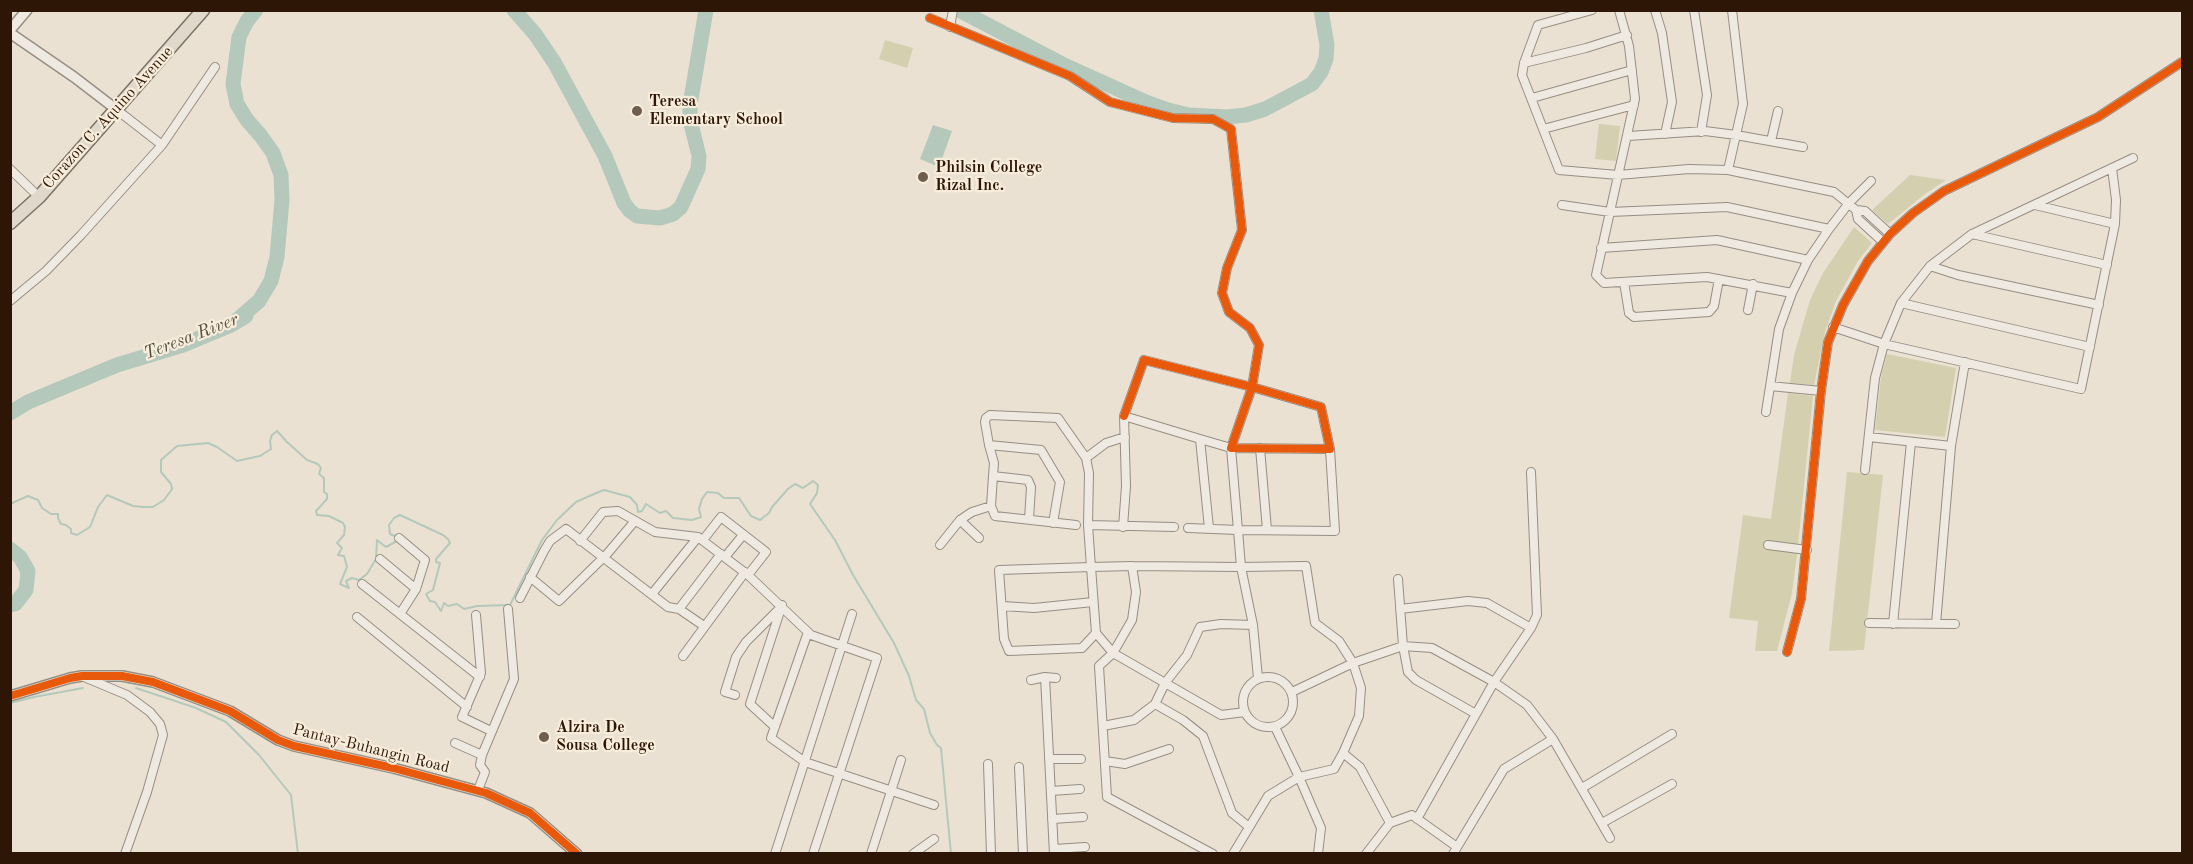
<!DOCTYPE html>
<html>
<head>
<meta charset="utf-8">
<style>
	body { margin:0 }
	#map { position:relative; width:2193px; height:864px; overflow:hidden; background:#eae1d2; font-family:"Old Standard TT",serif }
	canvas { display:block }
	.frame { position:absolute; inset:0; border:12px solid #2d1605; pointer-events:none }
</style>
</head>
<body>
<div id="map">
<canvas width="2193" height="864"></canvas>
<div class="frame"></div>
</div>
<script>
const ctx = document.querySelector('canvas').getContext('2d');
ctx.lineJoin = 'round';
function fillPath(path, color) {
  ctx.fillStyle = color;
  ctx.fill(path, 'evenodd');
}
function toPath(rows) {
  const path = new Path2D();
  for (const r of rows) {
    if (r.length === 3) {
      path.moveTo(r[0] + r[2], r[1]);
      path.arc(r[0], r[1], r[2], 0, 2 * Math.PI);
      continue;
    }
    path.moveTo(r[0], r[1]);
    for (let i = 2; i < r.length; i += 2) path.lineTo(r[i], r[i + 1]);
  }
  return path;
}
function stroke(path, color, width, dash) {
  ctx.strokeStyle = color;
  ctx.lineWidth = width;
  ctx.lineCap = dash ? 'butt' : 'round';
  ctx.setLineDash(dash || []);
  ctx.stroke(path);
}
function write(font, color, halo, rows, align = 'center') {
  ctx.font = font + ' "Old Standard TT",serif';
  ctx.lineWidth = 4.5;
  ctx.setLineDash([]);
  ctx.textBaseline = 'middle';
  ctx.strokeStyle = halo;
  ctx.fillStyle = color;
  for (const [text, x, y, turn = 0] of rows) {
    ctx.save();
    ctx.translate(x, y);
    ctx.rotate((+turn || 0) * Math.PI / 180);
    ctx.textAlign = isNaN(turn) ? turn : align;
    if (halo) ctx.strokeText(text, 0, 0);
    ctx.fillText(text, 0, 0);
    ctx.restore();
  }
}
fillPath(toPath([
	[885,40,913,48,907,68,879,59],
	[1599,124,1620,126,1616,161,1595,159],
	[1910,175,1946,180,1925,194,1888,224,1872,210],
	[1854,227,1872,243,1858,261,1836,301,1825,332,1814,385,1790,383,1794,355,1810,300,1823,273],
	[1887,354,1956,368,1945,437,1875,430,1881,377],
	[1788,393,1813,396,1797,555,1792,593,1777,651,1755,651,1758,621,1729,618,1743,515,1771,519],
	[1847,472,1883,475,1864,650,1829,651]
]), '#d4d0af');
fillPath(toPath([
	[933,125,952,131,939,167,920,159]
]), '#b4c9bb');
stroke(toPath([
	[10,504,28,496,38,500,42,508,51,514,58,514,58,518,61,524,66,525,71,529,71,533,77,535,90,527,98,507,107,495,133,506,143,507,153,507,164,500,172,489,171,484,161,472,161,460,177,446,208,443,217,447,237,461,260,456,271,449,270,441,272,435,277,431,287,442,307,460,318,464,321,468,319,474,324,478,324,492,327,494,327,499,316,511,317,515,329,516,343,523,345,527,344,535,337,543,342,548,338,555,344,556,347,567,340,584,349,588],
	[377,540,386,547,397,541,397,537,390,534,389,525,394,518,400,515,443,535,448,539,450,543,436,559,436,562,440,563,433,590,426,594,430,601,435,602,441,611,444,603,448,606,457,604,464,609,477,606,510,605,542,540,557,520,576,502,594,494,604,490,630,497,637,505,638,512,642,511,646,504,660,513,666,511,673,518,692,520,701,517,699,509,702,499,707,492,718,493,724,498,739,498,751,516,760,520,769,513,772,507,788,489,795,484,803,488,813,481,818,485,817,493,810,504,835,540,853,575,894,643,909,676,916,700,924,709,930,733,937,745,941,748,951,854],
	[349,588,346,581,352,578,359,580,367,574,376,559,377,540],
	[136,688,196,708,226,722,259,755,291,795,298,854],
	[10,703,34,697,83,688]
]), '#b4c9bb', 2);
stroke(toPath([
	[514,10,535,34,554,62,605,156,624,203,630,211,637,216,660,218,673,214,681,207,698,169,699,156,690,120,690,105,706,10],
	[959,10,1062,64,1146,102,1168,110,1189,115,1227,117,1246,115,1265,109,1312,84,1321,72,1326,59,1327,45,1321,10],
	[10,413,28,402,117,365,183,345,231,325,246,316,237,320,259,301,271,281,277,257,282,200,281,175,273,153,261,136,247,120,237,104,233,84,239,37,247,21,256,10],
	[10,549,20,557,28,571,26,590,15,604,10,605]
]), '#b4c9bb', 15);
const minor = toPath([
	[1592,10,1538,25,1524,63,1522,75,1559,170,1618,175,1689,169,1728,170,1834,192,1856,210,1858,219,1883,242],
	[1619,10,1629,46,1635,99,1596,275,1604,283,1707,277,1792,293],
	[1655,10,1662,33,1672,102,1665,134],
	[1694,10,1707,95,1701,132],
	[930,18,1070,76,1110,102,1173,118,1213,119,1231,129,1242,230,1227,268,1222,293,1229,312,1250,328,1259,345,1252,387,1231,448,1330,449,1321,407,1252,387,1144,360,1124,416],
	[950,27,953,10],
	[1524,63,1586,48,1627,35],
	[1532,98,1632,70],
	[117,110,162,145],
	[1543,129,1634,105],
	[1628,136,1705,131,1736,135,1803,147],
	[1771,141,1778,111],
	[10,169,39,197],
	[1728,170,1743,104,1732,10],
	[1562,205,1610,212,1727,207,1829,229],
	[2035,205,2115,224],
	[1856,210,1865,211,1890,234],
	[1972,234,2107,265],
	[1601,248,1717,240,1808,260],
	[1930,266,1958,275,2099,305],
	[1624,282,1629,313,1634,317,1709,312,1714,306,1719,279],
	[10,301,46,271,81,235,162,145,215,67],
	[1901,303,2090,347],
	[1748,310,1753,284],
	[1833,327,1884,344,2081,389,2115,224,2116,200,2112,168],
	[1770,386,1821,391],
	[1766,412,1779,329,1792,293,1808,260,1829,229,1849,203,1871,181],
	[1869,437,1951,446],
	[1200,439,1231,448,1238,530,1335,531,1330,449],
	[989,445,994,463,993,476],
	[1260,448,1267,530],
	[1086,458,1106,443,1125,437],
	[1865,470,1875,378,1884,344,1901,303,1930,266,1972,234,2133,158],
	[1531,472,1537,615,1531,628,1494,682,1527,705,1553,739,1610,838],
	[1029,519,1031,487,1028,480,993,476,991,506,995,516,1076,525],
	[960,520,979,538],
	[1053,523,1060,482,1041,450,989,445,985,422,986,418,990,415,1058,418,1086,458,1089,473,1088,525,1091,567,1132,566,1136,592,1132,620,1113,653,1099,666,1107,797,1213,854],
	[1088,525,1174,527],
	[1123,527,1126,486,1124,416,1200,439,1209,528],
	[399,538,425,560,416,589,400,614],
	[703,540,721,517,766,552,748,575],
	[580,541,603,512,618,511,655,532,698,537,748,575,811,635,877,658,813,854],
	[940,545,960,520,972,512,991,506],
	[1768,545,1807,550],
	[725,557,743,535],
	[380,559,416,589],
	[1132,566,1241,567,1238,530,1188,528],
	[1091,567,1096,633,1082,648,1009,651,1004,639,999,570,1091,567],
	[530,577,559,601,607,554,634,522],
	[1398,579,1403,646,1408,672,1416,680,1476,714],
	[362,584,480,677],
	[652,594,698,537],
	[520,598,544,551,550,541,566,529,668,607,679,609,704,626],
	[1002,606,1034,608,1093,602],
	[679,609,721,554],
	[1400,609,1468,601,1487,603,1531,628],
	[476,615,481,673,462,717,491,731],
	[357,617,467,707],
	[1869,623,1955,624],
	[1893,624,1911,442],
	[1936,624,1951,446,1965,362],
	[808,632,771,738,805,762,934,805],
	[1096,633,1113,653,1221,715,1245,712],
	[1787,652,1801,599,1821,391,1828,342,1843,305,1868,261,1890,234,1913,213,1944,191,2098,117,2182,62],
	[683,656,745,572],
	[84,677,127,695,150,712,160,724,163,735,147,792,125,854],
	[1045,677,1056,678],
	[1268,702,25],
	[1258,678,1253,625,1241,567,1306,566,1315,623,1339,641,1353,663,1361,688,1359,716,1343,753,1360,767,1390,823],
	[1031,680,1045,677,1054,854],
	[1292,692,1353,663,1403,646,1432,648,1494,682,1417,819],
	[735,695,725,692,736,657,746,642,781,607],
	[1155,704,1183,720,1203,736,1232,813,1249,827],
	[1103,726,1134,720,1155,704,1165,683,1187,655,1200,627,1221,624,1253,625],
	[775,727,750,704,782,605],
	[1275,727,1299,777,1334,769,1343,753],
	[455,743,482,755],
	[1049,759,1081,759],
	[1105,761,1125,764,1169,749],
	[988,764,991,854],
	[1019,767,1023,854],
	[1582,788,1672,734],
	[478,790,485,772,480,765,482,755,514,679,508,609],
	[1051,791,1080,789],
	[1052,819,1083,817],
	[1602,823,1672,784],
	[1054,849,1085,847],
	[775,854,852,614],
	[871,854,901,760],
	[913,854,934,839],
	[1233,854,1268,796,1299,777,1321,828,1318,854],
	[1366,854,1390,823,1412,815,1457,847],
	[1453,854,1504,769,1553,739]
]);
const tertiary = toPath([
	[10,30,27,10],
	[10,33,74,77,117,110],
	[10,696,70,678,82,676,122,676,153,682,230,711,278,740,294,746,393,768,486,793,530,813,577,854]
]);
const primary = toPath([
	[10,223,39,197,203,10]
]);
stroke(minor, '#968e83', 10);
stroke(tertiary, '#968e83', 12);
stroke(primary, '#7b7268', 15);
stroke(minor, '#eeeae1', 8);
stroke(tertiary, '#eeeae1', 9);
stroke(primary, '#e1d8cc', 12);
stroke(toPath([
	[930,18,1070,76,1110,102,1173,118,1213,119,1231,129,1242,230,1227,268,1222,293,1229,312,1250,328,1259,345,1252,387,1231,448,1330,449,1321,407,1252,387,1144,360,1124,416],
	[1787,652,1801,599,1821,391,1828,342,1843,305,1868,261,1890,234,1913,213,1944,191,2098,117,2182,62],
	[10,696,70,678,82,676,122,676,153,682,230,711,278,740,294,746,393,768,486,793,530,813,577,854]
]), '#e8590c', 8);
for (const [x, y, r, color] of [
	[637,111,6,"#6f5d4d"],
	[923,177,6,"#6f5d4d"],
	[544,737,6,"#6f5d4d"]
]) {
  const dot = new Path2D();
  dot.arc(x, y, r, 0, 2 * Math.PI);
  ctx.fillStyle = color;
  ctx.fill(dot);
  stroke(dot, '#f8eddb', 2);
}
write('bold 16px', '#2d1605', '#f8eddb', [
	["Teresa",649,102],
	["Elementary School",649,120],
	["Philsin College",935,168],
	["Rizal Inc.",935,186],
	["Alzira De",556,728],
	["Sousa College",556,746]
], 'left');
write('16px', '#2d1605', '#f8eddb', [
	["Corazon C. Aquino Avenue",108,118,-48],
	["Pantay-Buhangin Road",371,749,14]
]);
write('italic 18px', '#545141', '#f8eddb', [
	["Teresa River",191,337,-21]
]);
</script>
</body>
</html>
